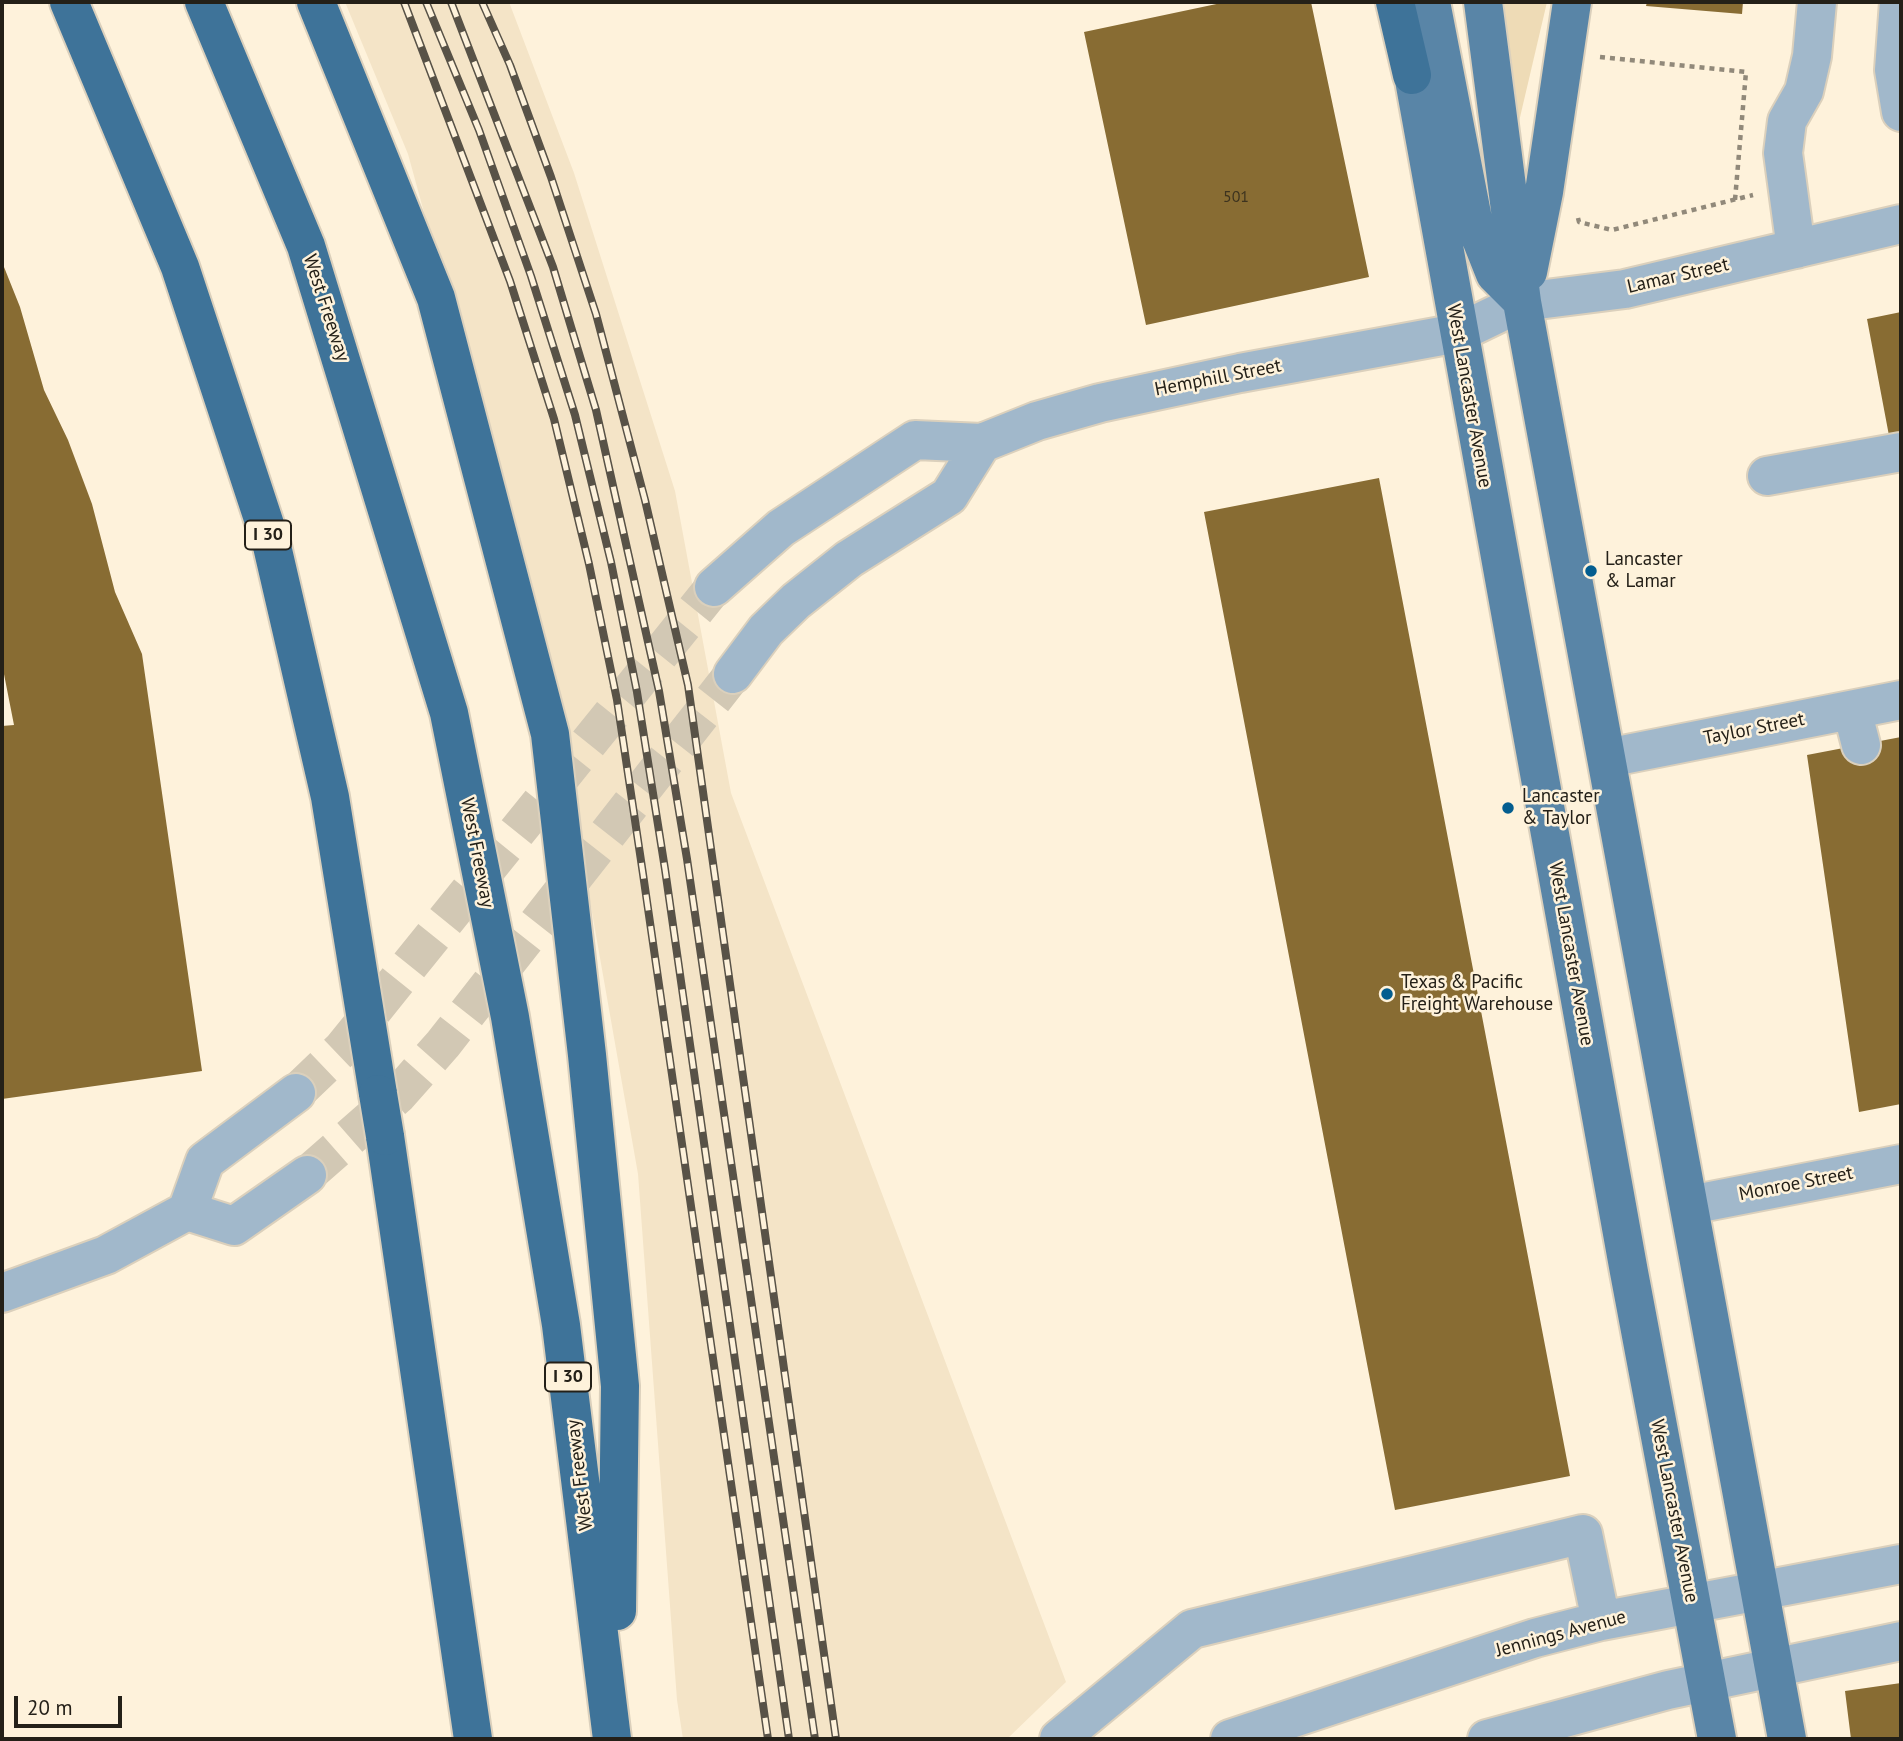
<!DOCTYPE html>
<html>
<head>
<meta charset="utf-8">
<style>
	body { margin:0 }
	#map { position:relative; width:1903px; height:1741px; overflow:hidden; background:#fef2db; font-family:"PT Sans",sans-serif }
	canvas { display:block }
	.frame { position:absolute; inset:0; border:4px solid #242018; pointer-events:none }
	.scale { position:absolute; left:14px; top:1696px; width:108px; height:32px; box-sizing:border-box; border:4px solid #242018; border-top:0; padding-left:9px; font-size:21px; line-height:24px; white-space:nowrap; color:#242018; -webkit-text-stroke:5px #fef2db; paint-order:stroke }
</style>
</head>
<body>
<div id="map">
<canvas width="1903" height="1741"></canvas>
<div class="frame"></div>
<div class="scale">20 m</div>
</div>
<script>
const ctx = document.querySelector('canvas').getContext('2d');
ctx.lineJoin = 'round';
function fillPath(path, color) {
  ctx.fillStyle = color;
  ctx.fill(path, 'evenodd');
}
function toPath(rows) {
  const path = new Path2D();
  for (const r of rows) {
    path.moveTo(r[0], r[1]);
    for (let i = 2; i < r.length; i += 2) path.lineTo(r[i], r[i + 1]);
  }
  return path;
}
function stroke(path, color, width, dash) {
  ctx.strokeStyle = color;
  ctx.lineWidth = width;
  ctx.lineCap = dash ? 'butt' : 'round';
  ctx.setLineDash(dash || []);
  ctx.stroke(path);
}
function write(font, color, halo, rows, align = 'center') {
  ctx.font = font + ' "PT Sans",sans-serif';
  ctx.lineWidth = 5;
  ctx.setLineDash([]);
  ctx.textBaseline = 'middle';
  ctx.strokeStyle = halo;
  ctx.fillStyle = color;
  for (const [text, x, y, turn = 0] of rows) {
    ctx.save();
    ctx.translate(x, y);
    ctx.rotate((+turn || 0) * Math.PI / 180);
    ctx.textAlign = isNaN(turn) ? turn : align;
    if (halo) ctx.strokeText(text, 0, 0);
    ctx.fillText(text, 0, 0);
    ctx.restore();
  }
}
fillPath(toPath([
	[345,2,509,2,574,173,675,491,731,793,1066,1682,1007,1739,683,1739,677,1700,638,1174,549,668,408,154]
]), '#f4e4c7');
fillPath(toPath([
	[1504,2,1547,2,1517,130]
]), '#eedbb6');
fillPath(toPath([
	[1226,2,1311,2,1369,277,1146,325,1084,32],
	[1647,2,1743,2,1742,14,1646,6],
	[2,262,20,307,44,390,68,440,92,504,115,592,142,654,202,1071,2,1099,2,726,14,725,2,664],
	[1901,312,1901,439,1890,441,1867,319],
	[1379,478,1570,1476,1395,1510,1204,512],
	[1901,737,1901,1104,1859,1112,1807,755],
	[1901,1683,1901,1739,1851,1739,1845,1691]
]), '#886c33');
stroke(toPath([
	[296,1093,342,1049,714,587],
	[307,1175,398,1095,443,1044,733,674]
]), '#d2c8b4', 38, [38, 19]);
const minor = toPath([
	[1899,2,1894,70,1901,112],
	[1796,249,1783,153,1787,121,1804,91,1812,56,1817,2],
	[1767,476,1901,452],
	[714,587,781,528,915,440,982,443,1037,421,1100,403,1240,373,1458,333,1522,302,1625,289,1901,224],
	[733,674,766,630,796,601,849,559,949,496,982,443],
	[1852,710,1861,745],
	[1607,758,1901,700],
	[1690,1205,1901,1164],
	[187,1211,234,1226,307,1175],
	[2,1293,106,1255,187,1211,205,1161,296,1093],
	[1059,1739,1192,1629,1583,1534,1601,1621],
	[1230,1739,1535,1638,1601,1621,1901,1564],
	[1487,1739,1668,1690,1901,1641]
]);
const major = toPath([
	[1431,2,1473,219,1495,274,1521,300],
	[1483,2,1522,302,1787,1739],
	[1407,41,1629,1272,1717,1739],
	[1528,272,1544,192,1572,2]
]);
const highway = toPath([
	[69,2,180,267,272,546,330,797,378,1094],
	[204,2,306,246,449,713,510,1017,561,1325,612,1739],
	[316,2,436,298,550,734,587,1055,620,1386,617,1611],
	[1395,2,1412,75],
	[385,1136,473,1739]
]);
stroke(minor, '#dbd0bc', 42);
stroke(major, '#dbd0bc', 42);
stroke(highway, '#dbd0bc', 42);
stroke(toPath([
	[1600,57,1746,72,1735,200],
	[1578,218,1579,222,1612,230,1753,195]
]), '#91897a', 4.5, [5, 5]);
stroke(minor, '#a1b8cb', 38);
stroke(major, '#5985a7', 38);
stroke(highway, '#3e7399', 38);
const rail = toPath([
	[404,2,510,281,554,419,589,564,617,700,643,874,768,1739],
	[426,2,479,130,531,276,575,415,611,562,637,692,665,869,789,1739],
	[451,2,553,267,596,410,659,691,687,859,815,1739],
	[482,2,510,65,551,177,596,314,645,500,688,685,836,1739]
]);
stroke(rail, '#585247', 8);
stroke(rail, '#fef2db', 5, [16]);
const highwayBridge = toPath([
	[378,1094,385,1136]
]);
stroke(highwayBridge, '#dbd0bc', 42, []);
stroke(highwayBridge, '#3e7399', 38);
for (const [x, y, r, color] of [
	[1591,571,7,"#035d8f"],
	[1508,808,7,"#035d8f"],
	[1387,994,7,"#035d8f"]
]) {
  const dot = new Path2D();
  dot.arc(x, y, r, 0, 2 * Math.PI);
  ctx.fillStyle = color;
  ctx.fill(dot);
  stroke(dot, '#fef2db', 2.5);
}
write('16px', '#3d331f', null, [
	["501",1236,197]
]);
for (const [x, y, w] of [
	[268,535,46],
	[568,1377,46]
]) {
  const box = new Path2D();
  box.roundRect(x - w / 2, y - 14.5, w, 29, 5);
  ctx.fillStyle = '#fef2db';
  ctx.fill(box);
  stroke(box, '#242018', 2);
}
write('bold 18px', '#242018', null, [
	["I 30",268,535],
	["I 30",568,1377]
]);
write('19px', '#242018', '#fef2db', [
	["Lamar Street",1678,276,-13],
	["West Freeway",326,308,72],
	["Hemphill Street",1218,378,-11],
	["West Lancaster Avenue",1469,396,80],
	["Taylor Street",1754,729,-11],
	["West Freeway",477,853,79],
	["West Lancaster Avenue",1571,954,80],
	["Monroe Street",1796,1184,-11],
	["West Freeway",580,1475,-97],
	["West Lancaster Avenue",1674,1511,79],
	["Jennings Avenue",1561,1634,-15]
]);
write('19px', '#242018', '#fef2db', [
	["Lancaster",1605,560],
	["& Lamar",1605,582],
	["Lancaster",1522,797],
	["& Taylor",1522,819],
	["Texas & Pacific",1401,983],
	["Freight Warehouse",1401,1005]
], 'left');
</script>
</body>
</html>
